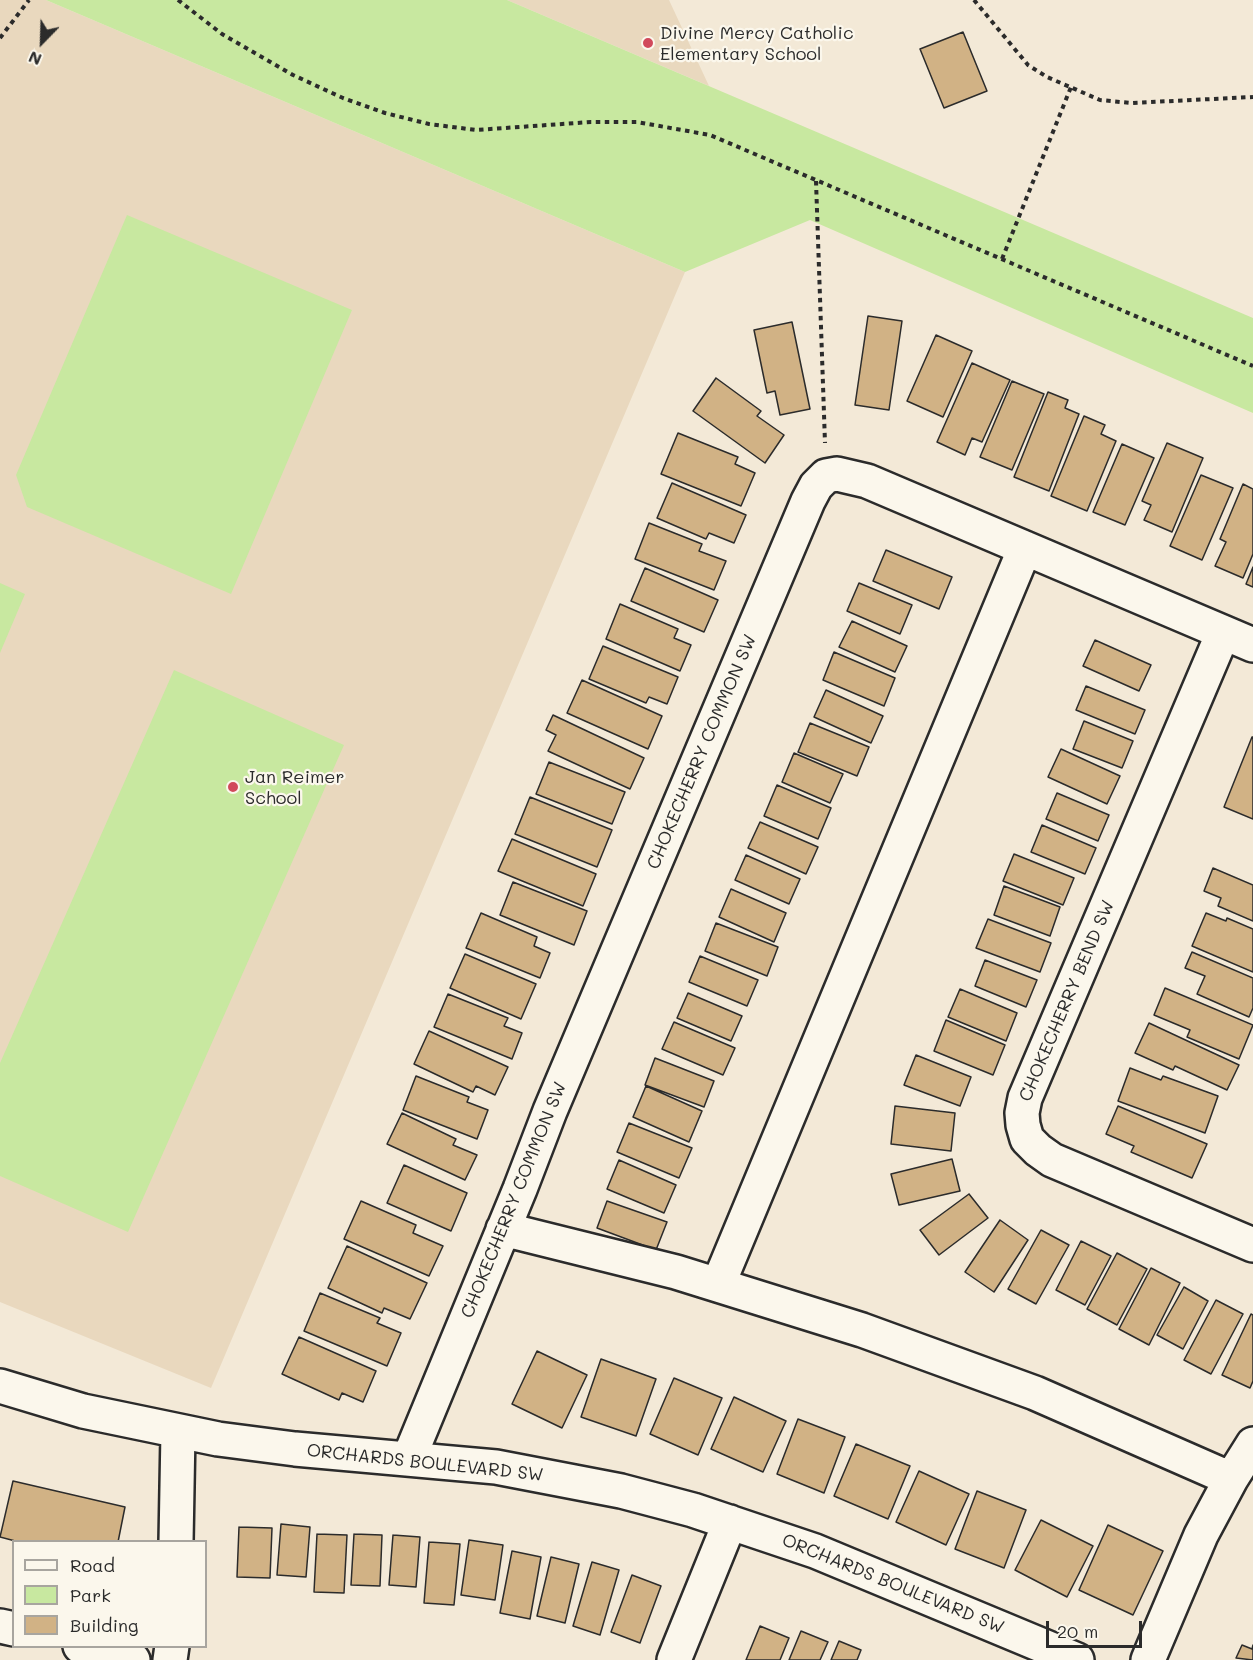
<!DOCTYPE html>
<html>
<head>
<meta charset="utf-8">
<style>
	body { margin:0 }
	#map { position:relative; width:1253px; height:1660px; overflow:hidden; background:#f3e9d7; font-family:Mali,sans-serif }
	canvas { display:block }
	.legend { position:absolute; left:12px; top:1540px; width:195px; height:108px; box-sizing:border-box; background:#fbf7ec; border:2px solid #a8a59f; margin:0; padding:8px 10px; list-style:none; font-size:18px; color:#2b2b2b }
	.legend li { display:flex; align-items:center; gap:12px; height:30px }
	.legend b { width:30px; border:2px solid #a8a59f }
	.north { position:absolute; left:12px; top:12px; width:60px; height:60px; -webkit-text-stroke:4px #fbf7ec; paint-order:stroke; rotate:203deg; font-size:16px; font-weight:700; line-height:24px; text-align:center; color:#2b2b2b }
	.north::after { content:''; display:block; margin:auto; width:21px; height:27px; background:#2b2b2b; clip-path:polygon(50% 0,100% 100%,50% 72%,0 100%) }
	.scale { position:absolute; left:1046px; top:1621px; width:96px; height:27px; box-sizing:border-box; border:3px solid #2b2b2b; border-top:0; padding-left:8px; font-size:18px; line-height:21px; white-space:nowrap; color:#2b2b2b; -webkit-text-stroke:4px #fbf7ec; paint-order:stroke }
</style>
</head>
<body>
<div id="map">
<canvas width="1253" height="1660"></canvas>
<ul class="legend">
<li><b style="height:8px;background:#fbf7ec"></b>Road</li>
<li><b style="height:16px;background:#c8e8a0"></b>Park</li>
<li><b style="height:16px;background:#d1b285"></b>Building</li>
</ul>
<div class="north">N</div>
<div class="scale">20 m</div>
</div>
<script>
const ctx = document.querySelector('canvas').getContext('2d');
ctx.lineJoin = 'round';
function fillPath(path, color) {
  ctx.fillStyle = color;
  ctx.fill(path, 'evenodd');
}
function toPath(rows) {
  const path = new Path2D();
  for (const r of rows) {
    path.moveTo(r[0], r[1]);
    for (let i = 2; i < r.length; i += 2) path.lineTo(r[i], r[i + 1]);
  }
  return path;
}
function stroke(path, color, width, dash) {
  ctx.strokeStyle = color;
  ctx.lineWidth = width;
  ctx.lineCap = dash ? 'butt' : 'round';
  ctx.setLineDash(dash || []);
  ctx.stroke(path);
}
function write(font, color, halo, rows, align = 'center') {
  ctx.font = font + ' Mali,sans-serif';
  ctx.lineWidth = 4.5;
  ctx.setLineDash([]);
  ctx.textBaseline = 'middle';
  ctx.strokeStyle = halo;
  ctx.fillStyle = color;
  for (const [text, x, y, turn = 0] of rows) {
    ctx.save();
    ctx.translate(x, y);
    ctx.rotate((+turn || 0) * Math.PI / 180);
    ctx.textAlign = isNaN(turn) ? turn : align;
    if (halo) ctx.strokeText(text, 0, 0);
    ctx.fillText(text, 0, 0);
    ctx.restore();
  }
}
fillPath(toPath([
	[0,0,46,0,685,272,211,1388,0,1302],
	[507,0,669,0,709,86]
]), '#e9d8be');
fillPath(toPath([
	[46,0,507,0,1253,318,1253,413,810,220,685,272],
	[127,215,352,310,231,594,27,507,16,475],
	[0,583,25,594,0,653],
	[174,670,344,745,128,1232,0,1176,0,1063]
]), '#c8e8a0');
const building = toPath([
	[963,32,987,91,944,108,920,49,963,32],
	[868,316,902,321,889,410,855,405,868,316],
	[792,322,810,409,780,415,775,391,767,393,754,330,792,322],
	[936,335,972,351,943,417,907,401,936,335],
	[972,363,1010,380,982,442,972,438,965,455,937,442,972,363],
	[716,378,761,411,757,416,784,435,765,463,693,411,716,378],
	[1012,381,1044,394,1012,470,980,457,1012,381],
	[1048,392,1068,400,1065,408,1079,414,1049,491,1014,477,1048,392],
	[1084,416,1105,425,1101,434,1116,441,1087,511,1051,496,1084,416],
	[678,433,738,457,735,464,755,473,741,506,661,474,678,433],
	[1167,443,1203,458,1172,532,1144,520,1151,505,1142,501,1167,443],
	[1122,444,1154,458,1125,525,1093,512,1122,444],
	[1201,475,1233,488,1202,560,1170,546,1201,475],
	[672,483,746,515,734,543,709,533,706,539,657,518,672,483],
	[1243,484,1253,489,1253,554,1243,578,1215,566,1226,542,1220,539,1243,484],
	[649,523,702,544,699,551,726,561,714,590,635,559,649,523],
	[886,550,952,577,939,609,873,581,886,550],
	[1253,567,1253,587,1246,584,1253,567],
	[645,568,718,600,704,632,631,601,645,568],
	[859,583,912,605,900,634,847,611,859,583],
	[620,604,678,629,674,638,691,645,680,671,606,639,620,604],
	[852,621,907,646,895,672,839,647,852,621],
	[1095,640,1151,665,1139,691,1083,666,1095,640],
	[603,646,678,677,667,704,649,697,646,703,589,679,603,646],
	[834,652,895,678,884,706,823,680,834,652],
	[582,680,662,716,648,749,567,713,582,680],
	[1086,686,1145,710,1135,734,1076,710,1086,686],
	[826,690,883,716,871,743,814,717,826,690],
	[553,715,644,758,630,789,548,751,556,735,546,730,553,715],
	[1084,721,1133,741,1122,768,1073,749,1084,721],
	[810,723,869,747,857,776,798,752,810,723],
	[1252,737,1253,737,1253,819,1224,807,1252,737],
	[1061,749,1120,776,1107,804,1048,777,1061,749],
	[794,753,843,774,830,803,782,782,794,753],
	[549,762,625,792,612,824,536,794,549,762],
	[777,785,831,808,818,839,764,816,777,785],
	[1057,793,1109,815,1098,841,1046,819,1057,793],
	[530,797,612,830,597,867,515,834,530,797],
	[760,822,818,847,806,874,748,848,760,822],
	[1042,825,1096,848,1085,874,1031,852,1042,825],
	[512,839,596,874,583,906,498,871,512,839],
	[1014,854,1074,878,1063,905,1003,881,1014,854],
	[746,855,800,879,789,904,735,880,746,855],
	[1213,868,1253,885,1253,921,1218,906,1221,898,1204,891,1213,868],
	[513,882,587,911,574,945,500,915,513,882],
	[1004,886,1060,907,1050,936,994,915,1004,886],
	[731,889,786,913,774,942,719,917,731,889],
	[481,913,537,937,534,946,550,953,540,978,466,948,481,913],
	[1206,913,1226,921,1227,918,1253,929,1253,972,1192,946,1206,913],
	[988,919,1051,943,1040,972,976,948,988,919],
	[716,923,778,947,767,976,705,951,716,923],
	[1192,952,1253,978,1253,1008,1249,1017,1197,994,1205,976,1185,968,1192,952],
	[465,954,536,984,521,1019,450,988,465,954],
	[700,956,758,980,747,1006,689,982,700,956],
	[985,960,1037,980,1026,1007,975,986,985,960],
	[1165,988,1253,1025,1239,1059,1187,1037,1190,1030,1154,1015,1165,988],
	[960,989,1017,1013,1006,1041,948,1017,960,989],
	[688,993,742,1016,731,1041,677,1018,688,993],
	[448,994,508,1018,504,1026,522,1033,512,1059,434,1027,448,994],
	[946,1020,1005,1045,993,1075,934,1051,946,1020],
	[674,1022,735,1048,723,1075,662,1049,674,1022],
	[1149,1023,1239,1065,1227,1090,1175,1066,1173,1070,1135,1053,1149,1023],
	[429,1031,508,1067,495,1095,476,1086,473,1092,414,1064,429,1031],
	[916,1055,971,1077,960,1106,904,1085,916,1055],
	[655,1058,714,1081,704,1107,645,1085,655,1058],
	[1130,1068,1161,1080,1163,1076,1218,1096,1205,1133,1118,1101,1130,1068],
	[416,1076,469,1097,467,1102,488,1110,477,1139,403,1110,416,1076],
	[646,1086,702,1111,689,1142,633,1117,646,1086],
	[895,1106,955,1113,951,1151,891,1144,895,1106],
	[1118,1106,1207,1144,1192,1178,1131,1152,1134,1146,1106,1134,1118,1106],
	[402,1113,456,1139,453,1145,477,1155,465,1180,387,1144,402,1113],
	[629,1123,692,1148,679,1178,617,1152,629,1123],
	[952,1159,960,1191,899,1205,891,1174,952,1159],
	[619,1160,676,1185,664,1213,607,1189,619,1160],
	[404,1165,467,1193,451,1231,387,1203,404,1165],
	[969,1194,988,1218,939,1255,920,1230,969,1194],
	[361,1201,416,1225,413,1233,443,1246,429,1276,344,1239,361,1201],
	[607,1201,667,1222,656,1250,597,1228,607,1201],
	[1000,1220,1028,1240,994,1292,965,1272,1000,1220],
	[1041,1230,1069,1245,1036,1304,1008,1289,1041,1230],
	[1081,1241,1111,1256,1085,1305,1056,1290,1081,1241],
	[347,1246,427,1283,410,1319,384,1308,382,1313,328,1288,347,1246],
	[1117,1253,1147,1269,1117,1325,1087,1309,1117,1253],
	[1151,1268,1180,1283,1149,1345,1119,1329,1151,1268],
	[1184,1287,1208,1301,1183,1349,1157,1335,1184,1287],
	[320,1293,380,1318,377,1323,401,1333,387,1366,304,1331,320,1293],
	[1216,1300,1243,1314,1211,1374,1184,1360,1216,1300],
	[1251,1314,1253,1315,1253,1381,1250,1388,1222,1375,1251,1314],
	[299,1337,376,1371,363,1402,342,1393,339,1400,282,1374,299,1337],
	[537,1351,587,1375,562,1428,512,1404,537,1351],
	[601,1359,656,1379,636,1436,581,1417,601,1359],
	[674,1378,722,1398,698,1455,650,1434,674,1378],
	[734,1397,786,1421,763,1472,711,1449,734,1397],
	[798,1419,845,1437,824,1493,777,1474,798,1419],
	[856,1444,910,1466,888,1519,834,1496,856,1444],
	[919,1471,969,1494,946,1545,896,1522,919,1471],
	[13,1481,125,1507,118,1542,19,1542,0,1537,13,1481],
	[977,1491,1026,1510,1004,1568,955,1549,977,1491],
	[1041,1520,1093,1546,1067,1597,1015,1570,1041,1520],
	[281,1524,310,1527,306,1577,277,1575,281,1524],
	[1108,1525,1163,1551,1133,1615,1079,1590,1108,1525],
	[239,1527,272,1528,270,1578,237,1577,239,1527],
	[317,1534,347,1535,344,1593,314,1592,317,1534],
	[354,1534,382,1535,380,1586,351,1585,354,1534],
	[393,1535,420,1537,416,1587,389,1585,393,1535],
	[469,1540,503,1545,495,1600,461,1595,469,1540],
	[429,1542,460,1544,454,1605,424,1603,429,1542],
	[512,1551,541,1557,530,1619,500,1613,512,1551],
	[551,1557,579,1564,565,1623,537,1616,551,1557],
	[592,1562,619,1570,600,1635,573,1626,592,1562],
	[632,1575,661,1586,640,1643,611,1632,632,1575],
	[760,1626,789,1638,780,1660,746,1660,760,1626],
	[801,1631,828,1642,820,1660,789,1660,801,1631],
	[839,1641,861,1650,857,1660,831,1660,839,1641],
	[1242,1645,1252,1649,1253,1645,1253,1660,1236,1658,1242,1645]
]);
fillPath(building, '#d1b285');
stroke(building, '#2b2b2b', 1.5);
const minor = toPath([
	[1223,633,1025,1098,1022,1113,1023,1125,1027,1139,1038,1150,1052,1160,1253,1245],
	[503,1229,676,1272,862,1330,1035,1393,1231,1479],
	[718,1285,1025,548],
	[0,1386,83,1411,218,1439,295,1449,496,1467,621,1491,693,1510,815,1551,1077,1660],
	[409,1458,520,1189,550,1111,808,501,816,486,826,476,837,474,867,481,1253,645],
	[176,1542,178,1432],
	[0,1626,14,1629],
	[80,1646,133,1660],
	[170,1660,172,1646],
	[674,1660,730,1522],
	[1148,1660,1201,1535,1231,1479,1253,1444]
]);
stroke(minor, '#2b2b2b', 38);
stroke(toPath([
	[178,0,222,34,293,75,343,98,385,113,429,124,476,130,591,122,637,122,710,135,1253,366],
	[974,0,1028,65,1047,77,1100,100,1131,103,1253,97],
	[0,38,29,0],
	[816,181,825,443],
	[1002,259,1071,87]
]), '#2b2b2b', 4, [4.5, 4.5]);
stroke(minor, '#fbf7ec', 33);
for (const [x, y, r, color] of [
	[648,43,6,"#d1495b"],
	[233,787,6,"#d1495b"]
]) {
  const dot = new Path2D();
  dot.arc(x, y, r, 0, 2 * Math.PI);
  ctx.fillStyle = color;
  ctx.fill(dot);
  stroke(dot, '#fbf7ec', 2);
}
write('18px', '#2b2b2b', '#fbf7ec', [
	["Divine Mercy Catholic",660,33],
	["Elementary School",660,54],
	["Jan Reimer",245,777],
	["School",245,798]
], 'left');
write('18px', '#2b2b2b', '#fbf7ec', [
	["CHOKECHERRY COMMON SW",702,752,-67],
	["CHOKECHERRY BEND SW",1067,1001,-67],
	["CHOKECHERRY COMMON SW",514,1200,-68],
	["ORCHARDS BOULEVARD SW",425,1463,6],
	["ORCHARDS BOULEVARD SW",893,1584,22]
]);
</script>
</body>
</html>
